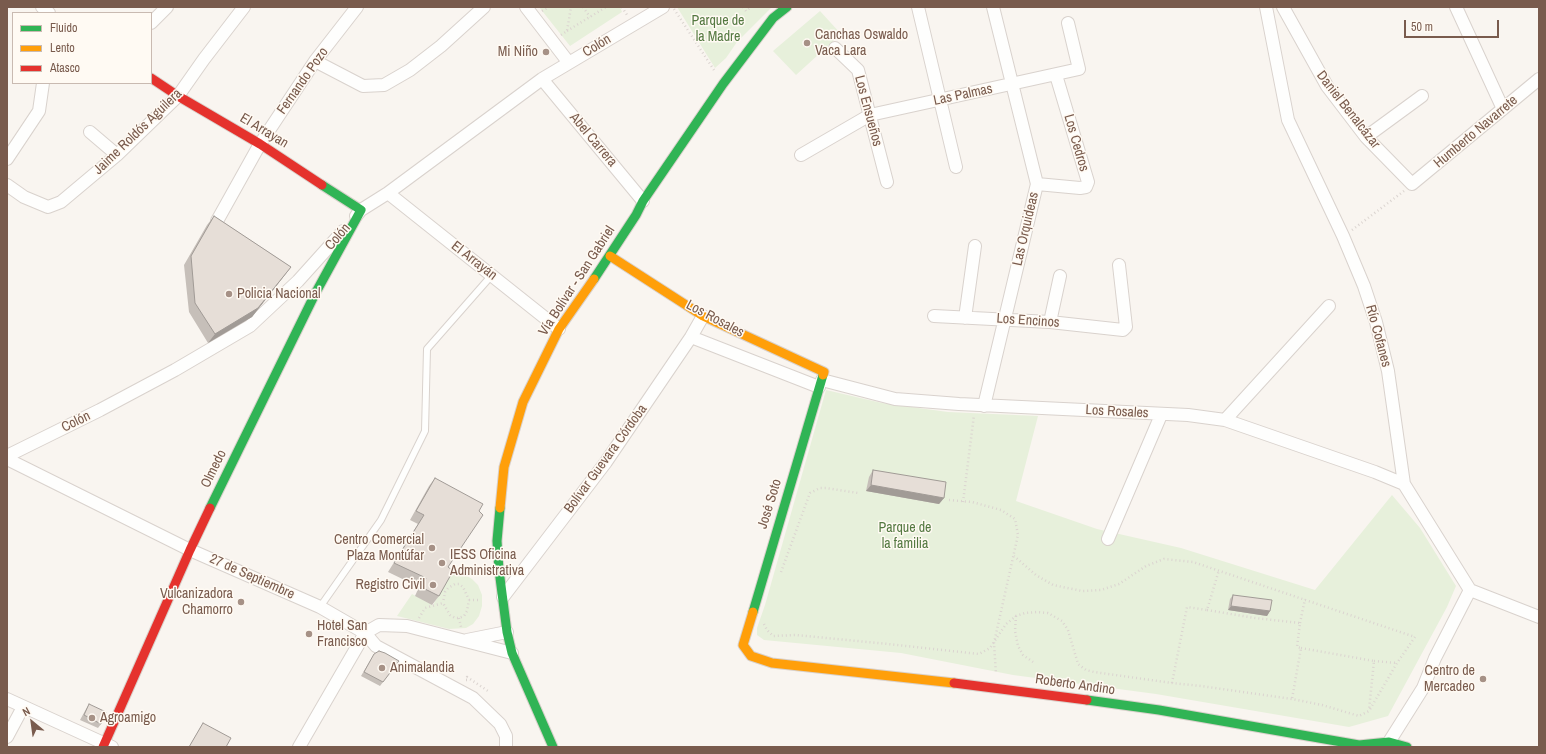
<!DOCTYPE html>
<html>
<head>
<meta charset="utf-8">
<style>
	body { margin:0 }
	#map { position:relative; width:1546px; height:754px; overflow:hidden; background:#f9f5f0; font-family:"Archivo Narrow",sans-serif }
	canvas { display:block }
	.frame { position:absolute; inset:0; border:8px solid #795b4d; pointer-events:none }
	.legend { position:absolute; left:12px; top:12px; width:140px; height:72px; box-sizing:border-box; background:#fffaf3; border:1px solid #c9bab1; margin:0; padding:5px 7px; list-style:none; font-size:12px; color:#795b4d }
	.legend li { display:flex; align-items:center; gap:8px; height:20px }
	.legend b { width:20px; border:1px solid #c9bab1 }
	.north { position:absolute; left:12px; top:702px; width:40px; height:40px; -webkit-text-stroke:3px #fffaf3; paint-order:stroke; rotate:331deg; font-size:11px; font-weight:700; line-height:16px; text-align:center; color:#795b4d }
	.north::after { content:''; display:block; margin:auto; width:14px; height:18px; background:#795b4d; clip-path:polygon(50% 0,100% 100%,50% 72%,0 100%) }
	.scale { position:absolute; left:1404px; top:20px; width:95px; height:18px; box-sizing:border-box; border:2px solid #795b4d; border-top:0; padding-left:5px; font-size:12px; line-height:14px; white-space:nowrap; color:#795b4d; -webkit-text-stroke:3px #fffaf3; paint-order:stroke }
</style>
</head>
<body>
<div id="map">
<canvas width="1546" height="754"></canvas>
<div class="frame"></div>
<ul class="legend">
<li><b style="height:5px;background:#30b455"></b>Fluido</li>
<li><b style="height:5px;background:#ff9f0a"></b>Lento</li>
<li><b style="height:5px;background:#e5322d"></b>Atasco</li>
</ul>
<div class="north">N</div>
<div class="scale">50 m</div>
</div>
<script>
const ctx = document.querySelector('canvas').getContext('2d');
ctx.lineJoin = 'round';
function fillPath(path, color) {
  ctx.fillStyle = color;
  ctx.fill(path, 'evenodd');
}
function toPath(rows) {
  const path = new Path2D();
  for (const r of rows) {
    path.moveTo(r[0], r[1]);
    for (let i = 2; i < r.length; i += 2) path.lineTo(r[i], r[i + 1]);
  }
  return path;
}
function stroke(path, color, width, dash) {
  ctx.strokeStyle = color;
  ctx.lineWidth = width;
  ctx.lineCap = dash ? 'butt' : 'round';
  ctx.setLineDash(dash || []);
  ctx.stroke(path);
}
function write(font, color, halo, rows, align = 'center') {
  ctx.font = font + ' "Archivo Narrow",sans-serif';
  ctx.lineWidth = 3;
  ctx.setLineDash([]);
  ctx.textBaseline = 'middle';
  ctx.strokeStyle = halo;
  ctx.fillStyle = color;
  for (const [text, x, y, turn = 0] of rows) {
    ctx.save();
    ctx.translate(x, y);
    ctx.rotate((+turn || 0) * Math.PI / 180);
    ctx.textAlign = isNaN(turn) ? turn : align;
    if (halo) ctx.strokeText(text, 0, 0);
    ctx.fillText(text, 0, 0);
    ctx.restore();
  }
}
fillPath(toPath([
	[539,7,620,7,622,12,570,46],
	[677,7,772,7,737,42,726,58,715,68],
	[820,11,841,34,796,75,773,51],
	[826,390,882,403,948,412,1038,416,1016,501,1097,529,1181,548,1315,590,1392,495,1420,528,1456,586,1447,607,1388,716,1349,727,1156,694,1013,675,901,653,764,640,757,635,757,628,765,605],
	[452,572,465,575,472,579,478,585,482,595,482,606,479,616,473,624,466,628,449,629,397,616,412,594,433,605]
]), '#e7f0db');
const lane = toPath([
	[320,607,381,520,425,431,427,349,492,275]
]);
const street = toPath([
	[42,7,49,13],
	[526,7,569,63],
	[918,7,956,167],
	[1266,7,1288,120,1343,236,1364,286,1376,322,1388,371,1404,484,1470,590,1539,617],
	[1283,7,1327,86,1366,137,1412,184,1539,79],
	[1456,7,1503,109],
	[151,23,167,7],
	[835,48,858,70,887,182],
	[315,61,363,86,384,85,410,70,441,46,484,7],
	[542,79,643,201],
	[90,132,117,155],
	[1366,137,1422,96],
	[801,155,870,115,1079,69,1068,23],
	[7,159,39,111,43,83],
	[1037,184,1080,188,1086,187,1088,182,1056,75],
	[7,185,24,197,48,207,61,202,117,155,178,96,204,59,244,7],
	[388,193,559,329],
	[356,216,361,210,388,193,542,79,663,7],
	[217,221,260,144,315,61,357,7],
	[934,316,1050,322,1123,330,1126,327,1119,265],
	[965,318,975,246],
	[1050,322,1060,276],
	[691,337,819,387],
	[822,380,895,399,959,404,1188,415,1225,420,1375,472,1404,484],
	[984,406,1037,184,993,7],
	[1225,420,1329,306],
	[7,456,100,410,175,370,250,326,298,281,343,231],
	[7,459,190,550,320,607,365,633,376,646,473,698,500,724,506,736,506,747],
	[1108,539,1161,415],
	[503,597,606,462,691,337,703,316],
	[467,640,507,632],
	[7,699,112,747],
	[7,737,23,707],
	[1389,742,1423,688,1435,658,1470,590],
	[299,747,365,633,379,625,407,626,512,653]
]);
const fast = toPath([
	[594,279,636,215,643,201,723,84,773,18,787,7],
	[210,508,315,294,361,210,322,185],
	[500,508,497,541,499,570,507,632,512,653,553,747],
	[753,612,823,375],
	[1087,700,1159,710,1359,745,1389,742,1407,747]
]);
const slow = toPath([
	[610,256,703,316,824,372,823,375],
	[500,508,504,467,523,402,559,329,594,279],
	[753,612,743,645,751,656,772,663,954,683]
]);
const jam = toPath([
	[151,78,178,96,260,144,322,185],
	[954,683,1087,700],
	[103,747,190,550,210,508]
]);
stroke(lane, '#d9d2cd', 8);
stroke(street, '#d9d2cd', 14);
stroke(fast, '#d9d1cb', 11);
stroke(slow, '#d9d1cb', 11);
stroke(jam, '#d9d1cb', 11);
stroke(toPath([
	[583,7,590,17],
	[622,7,627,15],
	[743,7,746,11,751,7],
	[674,9,714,70],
	[542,11,549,7],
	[567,31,606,7],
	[561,35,567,31,571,7],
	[1352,230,1404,191],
	[949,500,972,502,1001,510,1015,519,1018,535,994,643,996,674],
	[963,502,974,415],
	[781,572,810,493,820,488,826,488,858,493],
	[469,600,480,600],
	[1207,610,1255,618,1300,623,1297,647,1301,648,1292,699],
	[1016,616,1015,631,1018,646,1023,655,1033,662],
	[419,618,425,608,443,603,450,615,455,618,459,618,464,616,467,611,469,600,463,587,459,584,455,584,448,588,445,592,443,603],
	[459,618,461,627],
	[1300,623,1305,599],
	[764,624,767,630,773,636,796,635,888,644,979,654,990,648,1006,624,1016,616,1025,613,1037,612,1048,613,1062,621,1068,630,1078,664,1086,670,1094,672,1172,683,1201,686,1292,699,1322,705,1359,716,1369,711,1397,663,1415,637,1193,562,1164,559,1146,566,1119,584,1101,590,1082,591,1053,585,1036,575,1014,556],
	[1301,648,1374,661,1369,710],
	[1374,661,1397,663],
	[467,680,466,680,467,677,488,691],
	[1172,683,1187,607,1207,610,1219,570]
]), '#dbd4d0', 2.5, [1, 3]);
stroke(lane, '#fefefd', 6);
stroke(street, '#fefefd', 12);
stroke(fast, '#30b455', 9);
stroke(slow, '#ff9f0a', 9);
stroke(jam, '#e5322d', 9);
fillPath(toPath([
	[214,216,291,267,284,276,252,317,208,343,189,312,184,265,207,225],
	[873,470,944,498,939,504,866,491,869,477],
	[435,478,479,511,448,567,439,596,432,605,415,596,419,587,388,572,418,524,410,520,429,486],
	[1233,595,1270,611,1267,616,1228,610,1230,599],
	[374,654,399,661,380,686,361,676],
	[89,704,101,724,98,728,80,720,86,709],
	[203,723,226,747,189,747]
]), '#c6bfb9');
fillPath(toPath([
	[291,267,284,276,252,317,208,343,215,334],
	[871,485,944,498,939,504,866,491],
	[1231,606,1270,611,1267,616,1228,610]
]), '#a19b96');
const building = toPath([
	[214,216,291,267,258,308,215,334,195,303,191,256,214,216],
	[873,470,946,482,944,498,871,485,873,470],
	[435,478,483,504,479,511,483,515,448,567,453,571,439,596,421,587,426,578,394,563,424,515,416,511,435,478],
	[1233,595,1272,600,1270,611,1231,606,1233,595],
	[379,651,385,653,399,661,383,682,364,672,374,654,379,651],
	[89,704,106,712,101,724,84,715,89,704],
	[203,723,231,738,226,747,189,747,203,723]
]);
fillPath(building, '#e6ded7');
stroke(building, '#a19b96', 1);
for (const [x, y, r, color] of [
	[807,43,4,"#a69186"],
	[546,52,4,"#a69186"],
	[229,294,4,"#a69186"],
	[432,548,4,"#a69186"],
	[442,563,4,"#a69186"],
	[433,585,4,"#a69186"],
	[241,602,4,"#a69186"],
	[309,634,4,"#a69186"],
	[382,668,4,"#a69186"],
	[1483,679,4,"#a69186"],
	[92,718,4,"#a69186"]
]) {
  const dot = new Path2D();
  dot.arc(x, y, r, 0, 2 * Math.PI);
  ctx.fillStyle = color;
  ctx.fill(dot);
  stroke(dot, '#fffaf3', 1.5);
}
write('14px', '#547941', '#fffaf3', [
	["Parque de",718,21],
	["la Madre",718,37],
	["Parque de",905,528],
	["la familia",905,544]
]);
write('14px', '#795b4d', '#fffaf3', [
	["Canchas Oswaldo",815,35],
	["Vaca Lara",815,51],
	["Mi Niño",538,52,"right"],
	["Policia Nacional",237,294],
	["Centro Comercial",424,540,"right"],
	["Plaza Montúfar",424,556,"right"],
	["IESS Oficina",450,555],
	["Administrativa",450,571],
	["Registro Civil",425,585,"right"],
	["Vulcanizadora",233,594,"right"],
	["Chamorro",233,610,"right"],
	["Hotel San",317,626],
	["Francisco",317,642],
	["Animalandia",390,668],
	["Centro de",1475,671,"right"],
	["Mercadeo",1475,687,"right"],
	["Agroamigo",100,718]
], 'left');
write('14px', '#795b4d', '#fffaf3', [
	["Colón",597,46,-31],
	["Fernando Pozo",303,81,-55],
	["Las Palmas",963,95,-12],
	["Daniel Benalcázar",1348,110,52],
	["Los Ensueños",868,111,75],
	["El Arrayan",264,131,31],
	["Jaime Roldós Aguilera",138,132,-44],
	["Humberto Navarrete",1476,132,-40],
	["Abel Carrera",593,140,50],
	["Los Cedros",1076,143,74],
	["Las Orquideas",1026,229,-77],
	["Colón",338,237,-49],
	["El Arrayán",474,261,38],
	["Vía Bolívar - San Gabriel",577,281,-57],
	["Los Rosales",715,319,28],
	["Los Encinos",1028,321,4],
	["Río Cofanes",1378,336,75],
	["Los Rosales",1117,412,3],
	["Colón",76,422,-26],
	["Bolívar Guevara Córdoba",606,459,-54],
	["Olmedo",214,469,-64],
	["José Soto",770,504,-73],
	["27 de Septiembre",252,577,24],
	["Roberto Andino",1075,685,8]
]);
</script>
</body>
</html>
